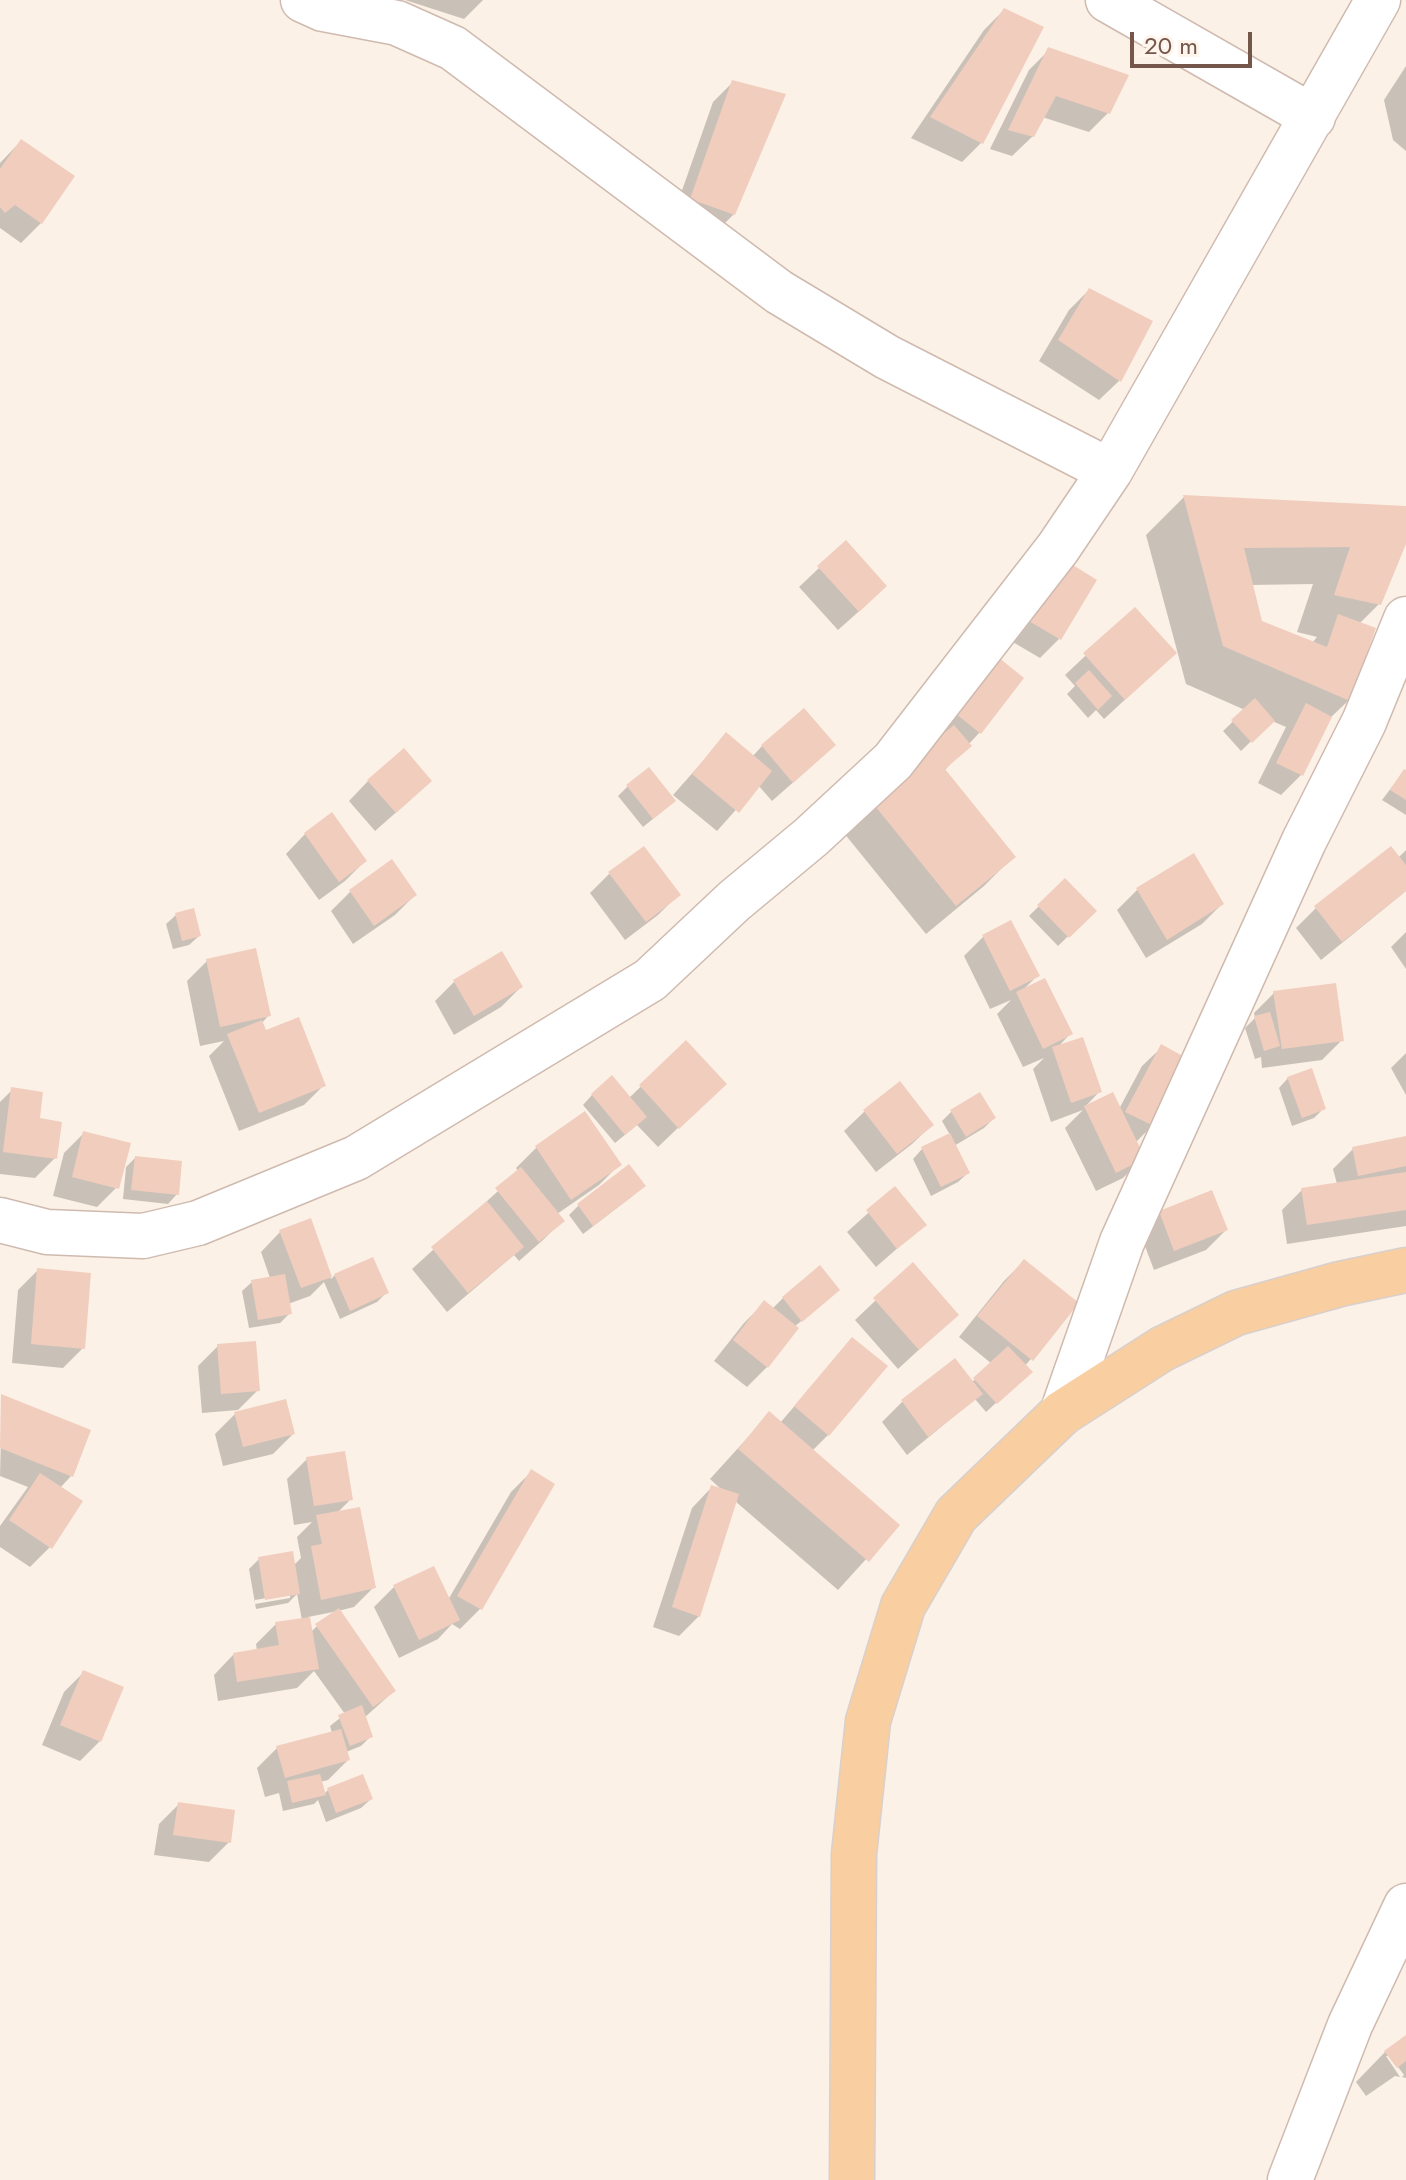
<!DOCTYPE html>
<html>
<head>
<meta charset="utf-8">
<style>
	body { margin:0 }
	#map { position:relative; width:1406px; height:2180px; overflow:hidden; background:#fcf1e6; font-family:Jost,sans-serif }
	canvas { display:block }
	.scale { position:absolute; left:1130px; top:32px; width:122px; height:36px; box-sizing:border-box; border:4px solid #74564b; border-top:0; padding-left:10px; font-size:24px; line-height:28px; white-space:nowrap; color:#74564b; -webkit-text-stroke:6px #fff5ec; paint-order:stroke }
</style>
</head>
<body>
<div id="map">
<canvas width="1406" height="2180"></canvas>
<div class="scale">20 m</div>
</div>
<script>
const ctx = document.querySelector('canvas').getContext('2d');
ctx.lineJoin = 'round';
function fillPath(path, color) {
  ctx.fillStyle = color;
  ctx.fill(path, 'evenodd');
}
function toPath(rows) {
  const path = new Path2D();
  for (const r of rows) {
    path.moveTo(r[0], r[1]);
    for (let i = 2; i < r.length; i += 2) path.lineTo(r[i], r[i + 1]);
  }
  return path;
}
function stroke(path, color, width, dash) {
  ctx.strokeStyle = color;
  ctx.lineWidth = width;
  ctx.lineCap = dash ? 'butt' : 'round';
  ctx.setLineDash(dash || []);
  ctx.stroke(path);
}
fillPath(toPath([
	[405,0,483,0,464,19],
	[1004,10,982,142,962,162,911,138,984,30],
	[1049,50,1109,112,1089,132,1042,117,1033,136,1012,156,990,149,1029,70],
	[1406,66,1406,151,1393,140,1384,100],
	[733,82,734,214,714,234,672,219,713,102],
	[21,141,41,223,21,243,0,228,0,163],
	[1089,290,1119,381,1099,400,1039,361,1069,310],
	[1184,497,1406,508,1406,538,1379,604,1359,624,1349,700,1328,720,1301,775,1281,795,1258,783,1286,727,1272,721,1241,751,1223,731,1245,710,1186,684,1146,535],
	[1313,584,1297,632,1317,637,1312,643,1261,623,1251,585],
	[819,568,865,606,838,630,799,587],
	[1046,583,1060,638,1040,658,1011,641],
	[1135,609,1155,672,1104,719,1096,710,1088,718,1067,694,1075,686,1065,675],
	[974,675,980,732,944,771,1014,856,984,886,926,934,839,827,942,738,931,730],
	[726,735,752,757,762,746,814,764,772,801,758,785,717,831,673,795],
	[1404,771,1406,773,1406,815,1382,800],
	[368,781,409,801,375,831,349,801],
	[628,786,664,810,643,827,618,796],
	[305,834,365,861,345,881,319,900,286,854],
	[1406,850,1406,891,1321,960,1296,928,1316,908,1398,858],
	[1193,856,1222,904,1202,924,1146,958,1117,910,1137,890],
	[610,873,678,895,658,915,625,940,590,893],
	[1064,881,1094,911,1058,946,1029,916],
	[350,892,415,895,395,915,353,944,331,911],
	[176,915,199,936,189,945,173,949,166,924],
	[1406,932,1406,969,1391,947],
	[984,936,1037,976,1023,990,1070,1034,1057,1048,1100,1091,1084,1108,1112,1095,1119,1109,1142,1066,1162,1047,1153,1125,1135,1143,1143,1158,1123,1178,1096,1191,1065,1128,1083,1110,1051,1122,1033,1069,1044,1058,1023,1067,997,1014,1011,1000,990,1009,964,956],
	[207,961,269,1015,261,1024,264,1032,324,1085,304,1105,239,1131,209,1056,224,1041,200,1046,187,981],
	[455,981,521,987,501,1007,454,1035,435,1001],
	[1274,993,1342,1040,1322,1060,1262,1068,1261,1057,1255,1059,1245,1028,1255,1018,1254,1013],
	[686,1043,704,1103,658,1147,637,1125,615,1143,583,1105,592,1095,629,1098],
	[1406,1053,1406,1095,1391,1068],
	[1288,1078,1323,1109,1314,1118,1292,1126,1279,1088],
	[900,1084,932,1125,912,1144,876,1172,844,1131,864,1112],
	[12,1090,37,1120,55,1158,35,1178,0,1174,0,1102],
	[951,1112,994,1118,984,1128,954,1146,968,1173,958,1182,931,1196,913,1159,922,1149,950,1135,942,1121],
	[585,1114,619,1165,599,1185,557,1214,563,1220,543,1240,519,1261,514,1255,447,1312,412,1269,519,1172,516,1168,536,1148],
	[84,1133,117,1187,97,1207,53,1196,64,1153],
	[1406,1138,1406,1226,1287,1244,1282,1210,1302,1190,1337,1184,1333,1169,1353,1149],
	[135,1158,177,1194,168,1204,123,1199,126,1167],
	[895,1189,924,1225,876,1267,847,1232],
	[1211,1192,1226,1230,1206,1250,1154,1270,1140,1233,1160,1213],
	[634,1195,583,1234,569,1215,578,1206],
	[309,1221,331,1279,335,1275,387,1292,377,1302,340,1319,324,1282,310,1296,288,1304,290,1313,280,1323,249,1328,242,1291,252,1282,270,1278,261,1252,280,1232],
	[1024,1261,1076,1304,1025,1366,1020,1381,986,1412,975,1399,907,1455,882,1422,902,1402,955,1361,972,1382,992,1364,959,1337,1004,1281],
	[913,1265,936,1334,898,1369,855,1320],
	[38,1270,83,1348,63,1368,12,1363,18,1290],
	[783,1298,828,1299,794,1327,796,1328,767,1367,747,1387,714,1361,744,1323,764,1303,772,1309],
	[852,1339,828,1435,812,1451,897,1525,838,1590,735,1501,699,1616,679,1636,653,1627,692,1508,711,1488,724,1492,710,1479,769,1414,780,1423],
	[218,1346,258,1390,238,1410,202,1413,198,1366],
	[2,1396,89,1431,71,1476,60,1488,50,1547,30,1567,0,1547,0,1526,28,1487,0,1476],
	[235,1414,293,1434,273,1454,223,1466,215,1434],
	[307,1459,351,1499,337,1513,374,1587,354,1607,338,1611,394,1691,364,1718,371,1736,361,1746,346,1752,348,1760,328,1780,320,1782,323,1795,328,1790,371,1799,361,1808,326,1822,318,1800,314,1804,283,1811,279,1793,265,1797,257,1768,277,1748,332,1733,330,1726,345,1714,314,1671,297,1688,218,1701,214,1675,233,1655,257,1651,256,1644,276,1624,302,1620,297,1594,288,1603,256,1609,249,1569,259,1559,293,1566,301,1558,297,1537,312,1522,294,1525,287,1479],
	[290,1594,290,1598,255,1604,255,1600],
	[338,1611,317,1626,311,1632,308,1617],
	[531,1472,480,1609,460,1629,452,1624,438,1639,399,1658,374,1607,394,1587,448,1600,511,1492],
	[84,1672,100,1741,80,1761,42,1745,64,1692],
	[179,1804,229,1842,209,1862,154,1855,159,1824],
	[1406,2037,1406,2078,1402,2077,1404,2075,1390,2056,1386,2056,1400,2077,1395,2076,1366,2096,1356,2082,1385,2052]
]), '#0003');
fillPath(toPath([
	[1004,8,1044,27,983,144,930,117],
	[1048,47,1129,75,1110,114,1056,96,1034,137,1008,130],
	[732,80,786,94,735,215,690,199],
	[21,139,75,176,42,224,15,205,5,213,0,207,0,169],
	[1089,288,1153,321,1121,382,1058,340],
	[1183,495,1406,506,1406,544,1381,605,1334,595,1350,547,1244,548,1262,621,1327,647,1338,614,1376,628,1350,701,1223,646],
	[846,540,887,586,859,612,817,566],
	[1065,560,1097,580,1061,640,1029,621],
	[1135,607,1177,653,1125,700,1083,653],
	[993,653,1024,678,981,734,950,709],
	[1089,670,1112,696,1098,710,1075,683],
	[1255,698,1275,721,1252,743,1231,720],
	[1306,703,1332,717,1303,776,1276,763],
	[804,708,836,745,793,783,761,745],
	[954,725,972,746,945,769,1016,857,956,906,867,796],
	[726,732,772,771,739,813,692,774],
	[404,748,432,781,396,813,367,780],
	[649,767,676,801,653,819,626,785],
	[1404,769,1406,770,1406,800,1390,790],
	[332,812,367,861,339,882,304,833],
	[644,846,681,895,646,922,608,872],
	[1391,846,1406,865,1406,891,1342,942,1314,906],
	[1194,853,1224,904,1167,940,1136,888],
	[392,859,417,895,374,926,349,890],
	[1065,878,1097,911,1069,938,1037,905],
	[194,908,201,936,182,941,175,913],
	[1011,920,1040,976,1010,991,982,935],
	[256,948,271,1016,220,1027,206,959],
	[502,951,523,987,474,1016,453,980],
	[1045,978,1073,1034,1043,1049,1016,992],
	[1336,983,1344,1041,1282,1049,1273,991],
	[1270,1012,1280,1046,1264,1051,1254,1016],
	[299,1017,326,1086,259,1113,227,1034,262,1020,266,1030],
	[1083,1037,1102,1092,1071,1103,1052,1047],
	[686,1040,727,1084,679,1129,639,1085],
	[1161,1044,1190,1060,1154,1126,1125,1112],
	[1312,1068,1326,1109,1302,1118,1287,1077],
	[612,1075,647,1117,625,1135,591,1094],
	[900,1081,934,1125,897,1154,863,1110],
	[11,1087,43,1092,40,1118,62,1122,57,1159,3,1152],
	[980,1092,996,1118,966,1137,950,1110],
	[1113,1092,1145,1158,1116,1173,1084,1106],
	[585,1111,622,1165,571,1200,535,1146],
	[83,1131,131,1143,119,1189,72,1177],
	[950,1133,970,1173,941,1187,921,1147],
	[1406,1136,1406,1166,1358,1176,1352,1147],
	[135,1156,182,1161,179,1195,131,1190],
	[629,1164,646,1186,593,1226,577,1204],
	[521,1167,565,1221,539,1242,495,1188],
	[1406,1172,1406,1210,1307,1225,1301,1188],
	[895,1186,927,1225,897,1249,866,1210],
	[1212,1190,1228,1230,1174,1251,1159,1211],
	[487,1201,524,1247,468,1293,431,1247],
	[311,1218,332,1277,301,1288,279,1230],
	[373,1257,389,1293,350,1311,334,1274],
	[1024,1259,1079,1303,1033,1361,977,1316],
	[913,1262,959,1315,919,1350,873,1298],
	[820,1265,840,1290,802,1322,782,1297],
	[37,1268,91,1273,85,1349,31,1344],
	[285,1274,292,1314,258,1320,251,1280],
	[764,1300,799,1328,768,1368,733,1340],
	[852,1337,888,1366,829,1436,794,1406],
	[256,1341,260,1391,221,1394,217,1344],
	[1008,1346,1033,1372,997,1404,973,1378],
	[955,1358,983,1394,928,1437,901,1400],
	[1,1394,91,1430,73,1477,0,1448],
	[286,1399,295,1434,243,1447,234,1412],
	[769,1411,900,1525,869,1562,738,1449],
	[345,1451,353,1500,314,1506,306,1457],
	[531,1469,555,1484,482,1610,457,1596],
	[40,1473,83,1501,52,1549,9,1520],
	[711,1485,739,1494,700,1617,672,1607],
	[360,1507,376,1588,321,1600,311,1546,322,1544,316,1515],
	[293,1551,300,1594,265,1600,258,1557],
	[434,1566,460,1620,419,1640,393,1585],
	[339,1608,396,1691,373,1707,315,1624],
	[310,1617,319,1669,237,1682,233,1653,279,1645,275,1622],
	[83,1670,124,1687,101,1742,60,1725],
	[362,1705,373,1737,350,1746,338,1715],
	[341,1729,350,1760,285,1778,276,1746],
	[320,1774,326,1795,292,1803,287,1781],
	[363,1774,373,1799,336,1813,327,1788],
	[178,1802,235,1810,231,1843,173,1835],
	[1406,2035,1406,2061,1397,2068,1384,2051]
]), '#f1cdbe');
const minor = toPath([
	[303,0,323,9,397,23,453,48,779,292,887,357,1110,471,1378,0],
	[1108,0,1313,117],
	[0,1220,47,1232,143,1236,198,1223,356,1158,650,980,734,901,811,837,893,761,1058,548,1110,471],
	[1062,1413,1122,1242,1304,841,1364,722,1406,619],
	[1290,2180,1350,2025,1406,1906]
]);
const major = toPath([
	[852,2180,854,1854,868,1721,903,1606,956,1515,1062,1413,1162,1349,1236,1313,1340,1284,1406,1270]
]);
stroke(minor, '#cfbaaf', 47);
stroke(major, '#d8d0cd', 47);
stroke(minor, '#fff', 44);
stroke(major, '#f9cea0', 44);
</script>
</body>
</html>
